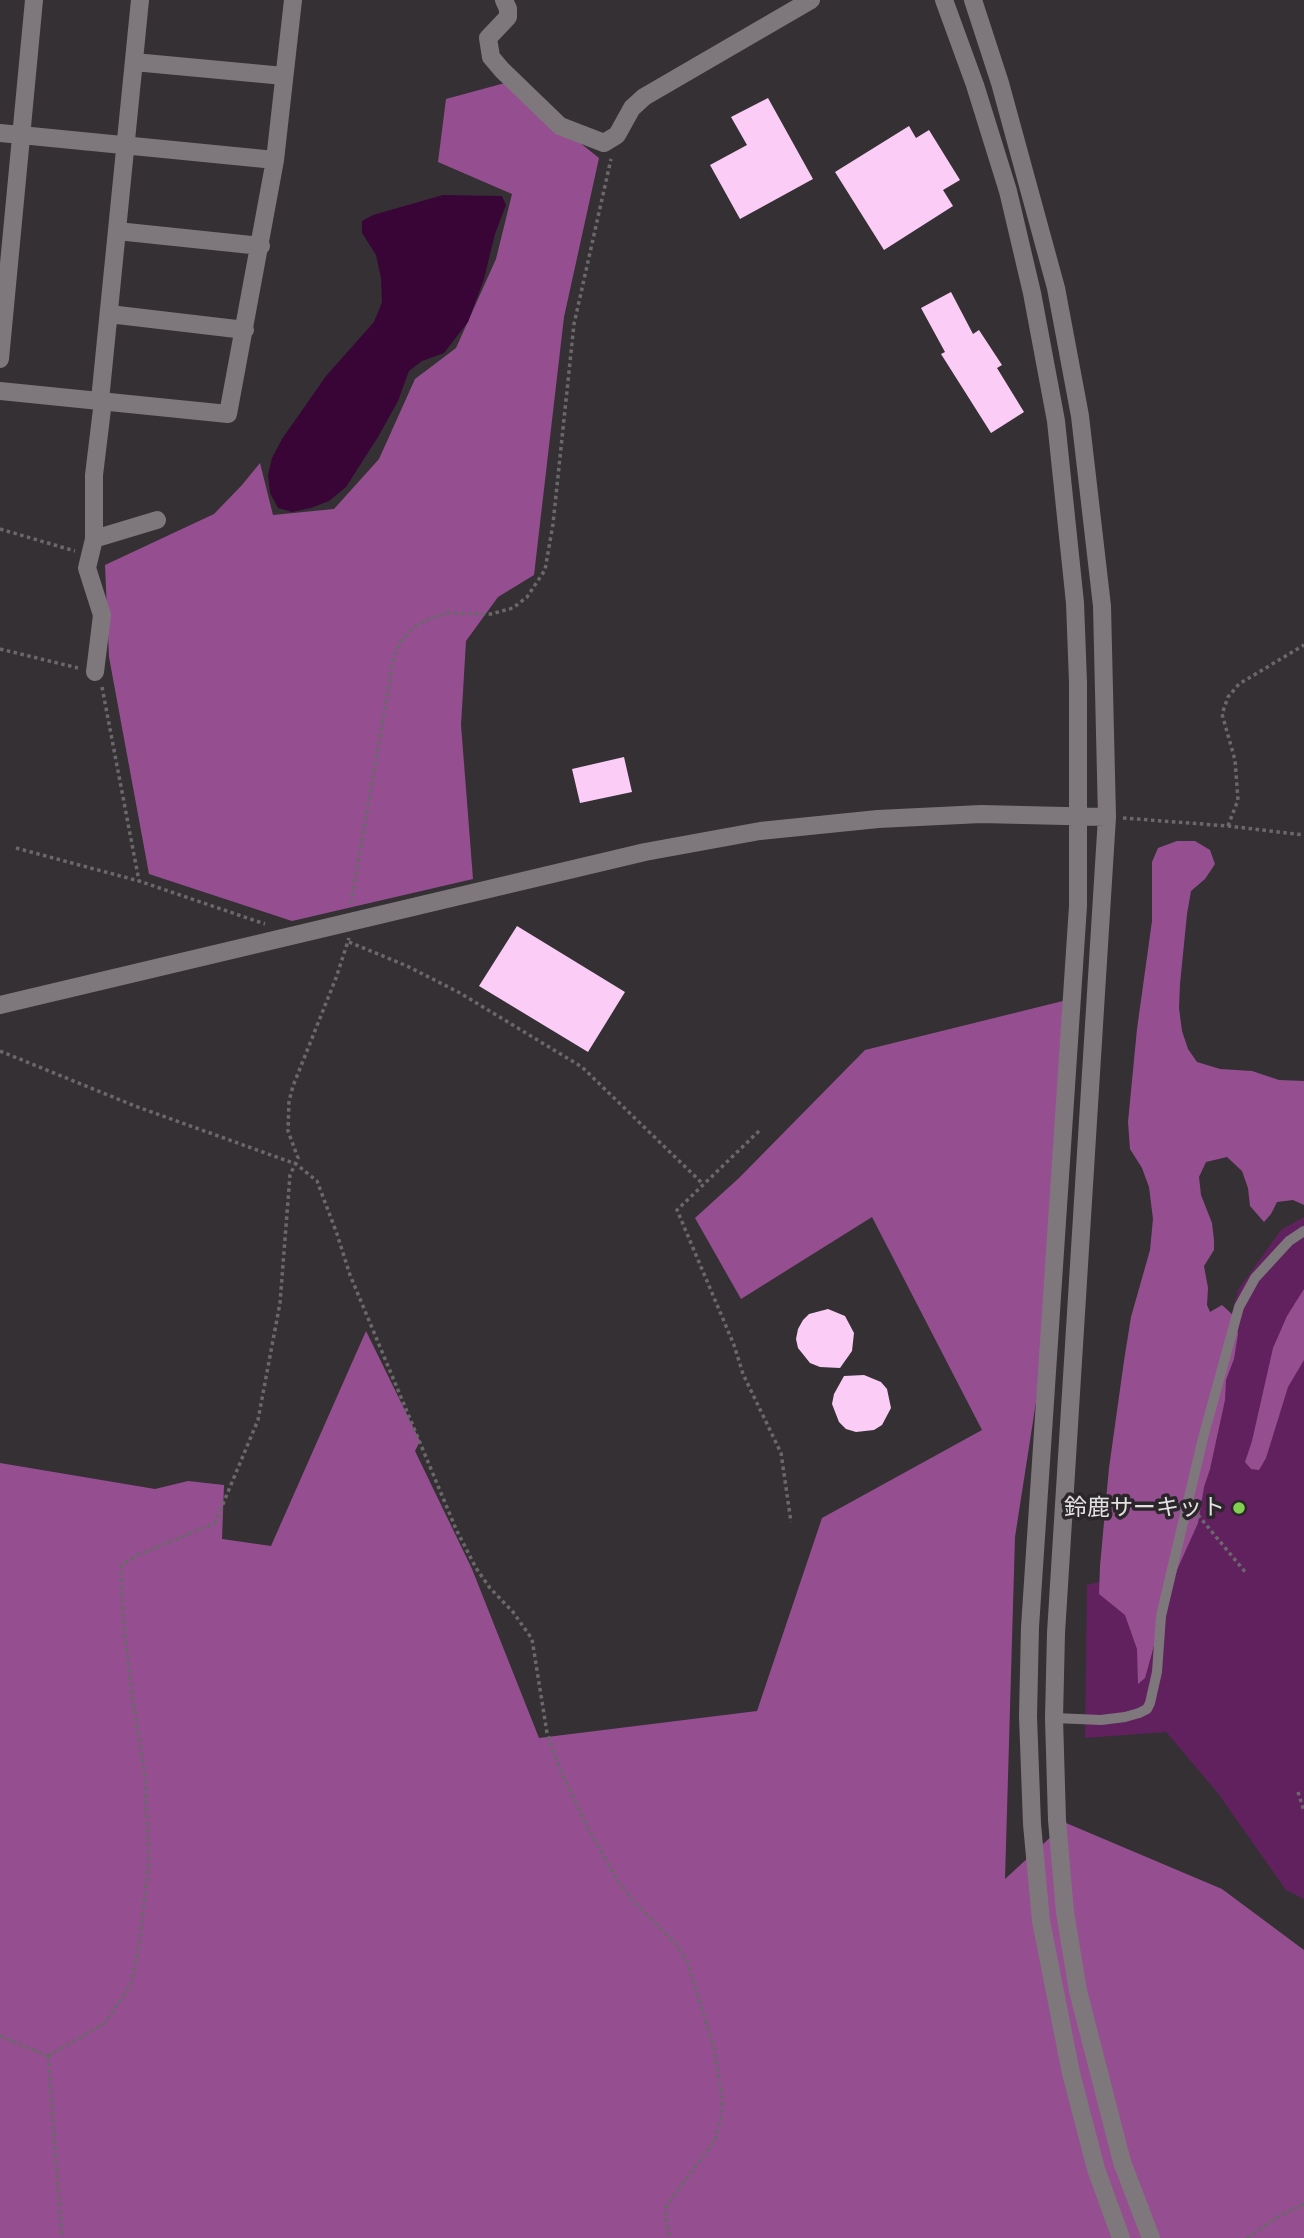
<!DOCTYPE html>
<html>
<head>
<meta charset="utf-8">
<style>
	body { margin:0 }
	canvas { display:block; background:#343034 }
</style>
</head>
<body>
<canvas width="1304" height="2238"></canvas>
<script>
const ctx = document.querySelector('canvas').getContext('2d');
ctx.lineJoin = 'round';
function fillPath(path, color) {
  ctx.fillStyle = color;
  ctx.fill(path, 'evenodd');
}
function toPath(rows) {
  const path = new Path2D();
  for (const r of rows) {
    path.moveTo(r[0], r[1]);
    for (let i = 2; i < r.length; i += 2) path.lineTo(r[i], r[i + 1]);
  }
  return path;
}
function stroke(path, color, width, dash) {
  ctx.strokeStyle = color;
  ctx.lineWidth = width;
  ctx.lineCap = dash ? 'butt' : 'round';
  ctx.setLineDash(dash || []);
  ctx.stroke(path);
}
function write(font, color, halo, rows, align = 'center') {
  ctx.font = font + ' "Zilla Slab","Noto Sans JP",serif';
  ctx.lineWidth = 7;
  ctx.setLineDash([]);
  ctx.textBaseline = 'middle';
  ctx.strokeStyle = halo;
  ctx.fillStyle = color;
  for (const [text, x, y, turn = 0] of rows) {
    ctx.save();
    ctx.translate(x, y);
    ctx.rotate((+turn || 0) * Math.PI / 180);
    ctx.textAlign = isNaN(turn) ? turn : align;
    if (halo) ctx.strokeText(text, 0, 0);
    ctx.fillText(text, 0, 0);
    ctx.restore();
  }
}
fillPath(toPath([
	[1304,1217,1304,1899,1286,1890,1217,1792,1166,1732,1085,1738,1087,1585,1155,1568,1219,1362,1238,1290,1281,1230]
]), '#61215e');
fillPath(toPath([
	[505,83,599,158,564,317,534,575,498,597,466,641,461,725,473,879,292,921,149,874,109,657,105,565,214,514,242,485,260,463,273,515,334,509,379,459,415,379,456,348,496,259,512,194,438,162,446,99],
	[1177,841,1195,841,1210,850,1215,864,1205,879,1191,891,1187,914,1180,984,1179,1008,1182,1031,1188,1049,1197,1062,1220,1069,1252,1071,1279,1080,1304,1081,1304,1205,1293,1200,1277,1202,1271,1214,1264,1222,1250,1206,1248,1188,1242,1171,1227,1157,1206,1162,1199,1177,1201,1195,1212,1223,1214,1240,1214,1250,1204,1266,1208,1288,1207,1305,1210,1312,1222,1305,1234,1316,1238,1334,1234,1359,1226,1380,1225,1400,1210,1469,1204,1487,1198,1523,1172,1581,1145,1678,1138,1684,1137,1649,1125,1615,1099,1594,1100,1566,1109,1468,1124,1361,1131,1317,1150,1250,1153,1219,1149,1187,1142,1168,1130,1149,1128,1122,1137,1029,1152,921,1152,862,1158,848],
	[1067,1000,1038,1389,1015,1537,1005,1879,1066,1823,1222,1889,1304,1950,1304,2238,0,2238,0,1463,155,1489,188,1481,224,1485,222,1539,271,1546,366,1331,420,1441,415,1451,472,1569,539,1738,757,1711,822,1518,982,1430,872,1217,741,1299,695,1218,739,1178,865,1050],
	[1304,1289,1304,1360,1288,1387,1266,1458,1259,1470,1251,1469,1245,1462,1252,1441,1273,1348,1287,1316]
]), '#954f90');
fillPath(toPath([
	[443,195,502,196,506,205,495,234,484,279,468,322,444,353,422,361,409,371,398,401,378,437,346,487,329,501,311,508,292,512,278,508,270,493,268,475,272,458,282,439,326,376,374,322,382,302,381,278,376,255,362,233,362,221,373,215]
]), '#390537');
fillPath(toPath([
	[768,98,813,179,740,219,710,165,747,145,731,117],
	[909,126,916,138,929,130,960,180,943,190,953,206,884,250,835,172],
	[951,292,973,334,979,330,1002,365,997,368,1024,412,991,433,941,354,945,352,921,308],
	[624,757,632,792,580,803,572,769],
	[517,926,625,992,588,1052,479,986],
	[828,1309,845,1316,854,1333,852,1351,840,1368,820,1367,810,1363,798,1348,796,1339,798,1329,803,1320,809,1314],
	[864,1375,881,1382,887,1389,891,1408,882,1425,874,1430,856,1432,846,1429,839,1422,832,1404,834,1394,844,1376]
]), '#fbccf6');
stroke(toPath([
	[0,529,75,551],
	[0,649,78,668],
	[102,687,139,881],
	[1123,818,1228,826,1304,835],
	[1228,826,1238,800,1235,760,1222,714,1228,697,1239,684,1304,645],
	[16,848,139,881,265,924],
	[351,903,394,656,401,641,414,627,431,618,448,613,491,614,513,608,527,597,545,570,553,524,574,324,611,159],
	[349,942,407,966,460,993,582,1067,703,1184],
	[0,1051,135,1106,296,1164,317,1181,337,1234,350,1275,456,1529,476,1568,490,1588,513,1612,532,1639,547,1733,559,1767,586,1824,617,1880,636,1904,677,1945,687,1961,714,2048,722,2097,721,2118,715,2140,667,2205,666,2220,670,2238],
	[759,1131,677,1210,734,1345,743,1374,781,1453,791,1522],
	[1198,1515,1246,1573],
	[1298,1792,1304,1811],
	[0,2036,48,2056],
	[48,2056,105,2023,131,1984,139,1945,149,1861,145,1776,132,1696,123,1617,121,1565,138,1555,215,1523,258,1420,280,1303,290,1175,298,1158,288,1131,289,1101,293,1086,336,978,349,938],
	[48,2056,62,2238],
	[1247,2238,1279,2216,1304,2204]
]), '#6b686b', 3.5, [3.5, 3.5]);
stroke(toPath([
	[1054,1718,1101,1720,1125,1717,1139,1713,1147,1709,1150,1703,1157,1672,1161,1616,1203,1438,1239,1307,1255,1278,1289,1241,1304,1231]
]), '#7e787d', 10);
stroke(toPath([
	[504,0,508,9,508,17,488,38,491,57,502,70,560,126,604,143,617,135,632,108,644,97,811,0],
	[134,62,284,76],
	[0,133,275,160],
	[117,231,261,246],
	[109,314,245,330],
	[0,359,34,0],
	[0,391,228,414,275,160,293,0],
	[100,400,140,0],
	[94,539,157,520],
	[95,672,102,615,87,568,94,539,94,475,103,401]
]), '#7e787d', 18);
stroke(toPath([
	[944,0,975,85,1008,191,1032,293,1056,421,1075,603,1078,682,1078,906,1030,1627,1028,1716,1032,1824,1041,1921,1071,2073,1096,2169,1121,2238],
	[973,0,1000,83,1056,288,1080,416,1102,606,1107,817,1056,1633,1054,1718,1057,1820,1065,1912,1078,1991,1122,2162,1151,2238],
	[0,1005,645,852,760,831,878,819,981,814,1107,817]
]), '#7e787d', 18);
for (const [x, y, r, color] of [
	[1239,1508,7,"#81d050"]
]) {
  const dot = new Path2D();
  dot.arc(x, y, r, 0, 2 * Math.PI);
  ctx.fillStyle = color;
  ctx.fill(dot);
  stroke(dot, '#2a262a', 2.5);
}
write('23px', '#e3e0e2', '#2a262a', [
	["鈴鹿サーキット",1225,1508]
], 'right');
</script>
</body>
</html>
